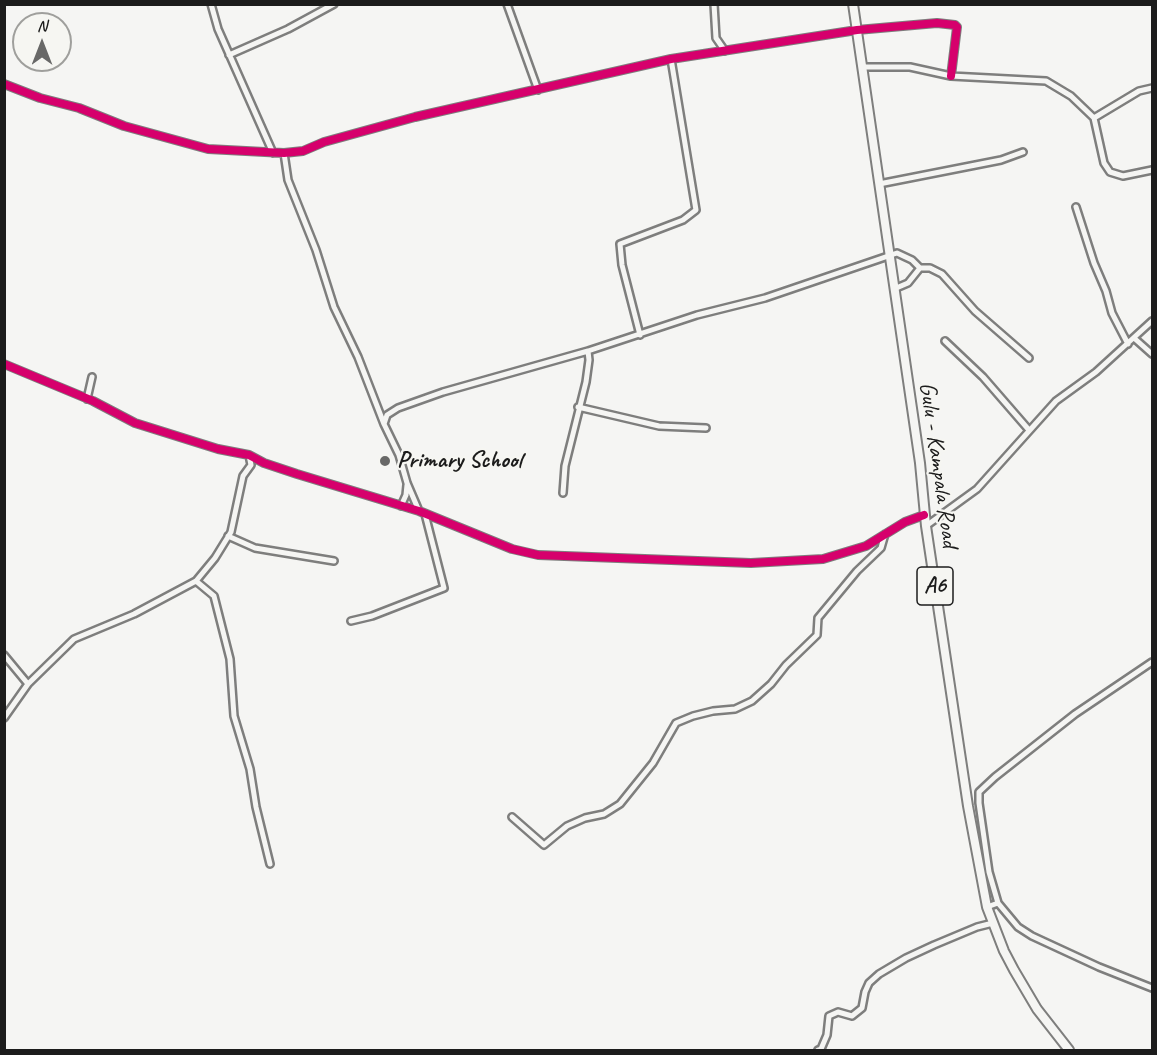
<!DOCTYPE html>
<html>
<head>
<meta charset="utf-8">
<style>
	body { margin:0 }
	#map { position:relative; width:1157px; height:1055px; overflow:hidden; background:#f5f5f3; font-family:Caveat,sans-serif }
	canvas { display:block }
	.frame { position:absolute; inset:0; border:6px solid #1c1c1c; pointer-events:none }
	.north { position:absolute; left:12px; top:12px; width:60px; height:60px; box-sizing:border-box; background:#f6f6f2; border:2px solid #9f9f9c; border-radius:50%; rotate:0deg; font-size:16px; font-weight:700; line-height:24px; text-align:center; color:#1c1c1c }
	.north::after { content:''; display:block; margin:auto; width:21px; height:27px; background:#686867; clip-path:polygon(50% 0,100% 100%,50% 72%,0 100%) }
</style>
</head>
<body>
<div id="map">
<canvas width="1157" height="1055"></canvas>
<div class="frame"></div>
<div class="north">N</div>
</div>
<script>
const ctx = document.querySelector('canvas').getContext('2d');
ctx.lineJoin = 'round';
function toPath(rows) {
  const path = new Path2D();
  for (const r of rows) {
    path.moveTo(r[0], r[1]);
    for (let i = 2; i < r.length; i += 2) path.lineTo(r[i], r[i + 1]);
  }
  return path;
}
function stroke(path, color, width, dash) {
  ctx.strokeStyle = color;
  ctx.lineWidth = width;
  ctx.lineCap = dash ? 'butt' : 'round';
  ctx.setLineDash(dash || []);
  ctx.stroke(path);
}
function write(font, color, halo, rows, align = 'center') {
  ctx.font = font + ' Caveat,sans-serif';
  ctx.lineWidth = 4.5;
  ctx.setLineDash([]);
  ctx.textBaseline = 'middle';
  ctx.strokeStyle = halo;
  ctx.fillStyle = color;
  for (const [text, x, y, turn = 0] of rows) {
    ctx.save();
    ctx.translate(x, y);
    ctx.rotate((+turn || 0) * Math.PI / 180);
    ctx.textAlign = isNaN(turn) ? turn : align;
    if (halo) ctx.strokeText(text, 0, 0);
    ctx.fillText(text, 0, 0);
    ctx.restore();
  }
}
const street = toPath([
	[211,4,218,29,273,153],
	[507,4,538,90],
	[714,4,716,38,725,51],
	[229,55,288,29,334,4],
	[862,67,910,67,951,76,1046,81,1071,96,1094,118,1104,163,1110,172,1123,176,1152,170],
	[4,84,40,98,79,108,124,126,208,149,284,153,303,151,324,142,415,117,671,59,857,30,937,23,955,25,957,27,951,76],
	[1094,118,1139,91,1152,88],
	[284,153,288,180,316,250,334,307,358,357,384,424],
	[879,184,1001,160,1023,152],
	[1076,207,1094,263,1106,291,1112,313,1128,344],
	[894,289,908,283,920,268],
	[640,335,622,265,620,244,683,220,696,210,671,59],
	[1134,338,1152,354],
	[945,341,983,377,1029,430],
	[588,351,697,315,765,298,897,253,912,260,920,268,930,268,942,274,975,311,1029,358],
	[4,364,93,401,135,423,218,449,249,455,264,463,297,474,419,511,512,549,538,555,751,563,823,559,866,546,905,522,924,515],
	[87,399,92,377],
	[578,407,659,426,706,428],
	[249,455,251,465,243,476,231,532,215,558,196,581,214,596,230,659,234,716,250,769,256,807,270,864],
	[401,506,406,495,407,485],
	[419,511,407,483,399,455,384,424,387,415,398,408,443,392,588,351,589,360,586,382,565,466,563,493],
	[926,526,977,489,1056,401,1096,372,1152,321],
	[228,536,255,548,334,561],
	[351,621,372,616,444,588,425,514],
	[4,655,28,684],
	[4,718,28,684,74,639,134,614,196,581],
	[512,817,544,845,567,826,585,818,604,814,620,804,653,763,676,723,693,716,713,711,735,709,752,701,771,684,786,665,817,635,818,618,857,571,881,548,885,534],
	[998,903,989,872,979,803,979,792,995,777,1075,714,1152,662],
	[987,907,998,903,1018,927,1032,936,1099,967,1152,988],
	[818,1050,821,1049,827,1035,829,1016,838,1012,852,1016,862,1008,865,992,869,983,879,974,906,958,934,945,977,927,993,923]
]);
const primary = toPath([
	[853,4,920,463,926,526,968,806,987,907,1004,951,1014,970,1037,1009,1069,1050]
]);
stroke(street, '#7e7e7d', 10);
stroke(primary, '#7e7e7d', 12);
stroke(street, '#f5f5f3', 5);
stroke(primary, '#f5f5f3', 8);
stroke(toPath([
	[4,84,40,98,79,108,124,126,208,149,284,153,303,151,324,142,415,117,671,59,857,30,937,23,955,25,957,27,951,76],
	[4,364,93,401,135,423,218,449,249,455,264,463,297,474,419,511,512,549,538,555,751,563,823,559,866,546,905,522,924,515]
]), '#d6006c', 8);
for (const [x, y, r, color] of [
	[385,461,6,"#686867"]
]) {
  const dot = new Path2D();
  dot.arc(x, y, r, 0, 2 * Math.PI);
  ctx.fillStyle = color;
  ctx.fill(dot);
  stroke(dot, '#f6f6f2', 2);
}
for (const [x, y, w] of [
	[935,586,36]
]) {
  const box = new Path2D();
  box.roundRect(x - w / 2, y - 19, w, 38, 4.5);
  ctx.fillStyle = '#f6f6f2';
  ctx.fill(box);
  stroke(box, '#1c1c1c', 1.5);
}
write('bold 22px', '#1c1c1c', null, [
	["A6",935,586]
]);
write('bold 24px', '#1c1c1c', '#f6f6f2', [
	["Primary School",397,461]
], 'left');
write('24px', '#1c1c1c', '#f6f6f2', [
	["Gulu - Kampala Road",938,465,82]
]);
</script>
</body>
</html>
